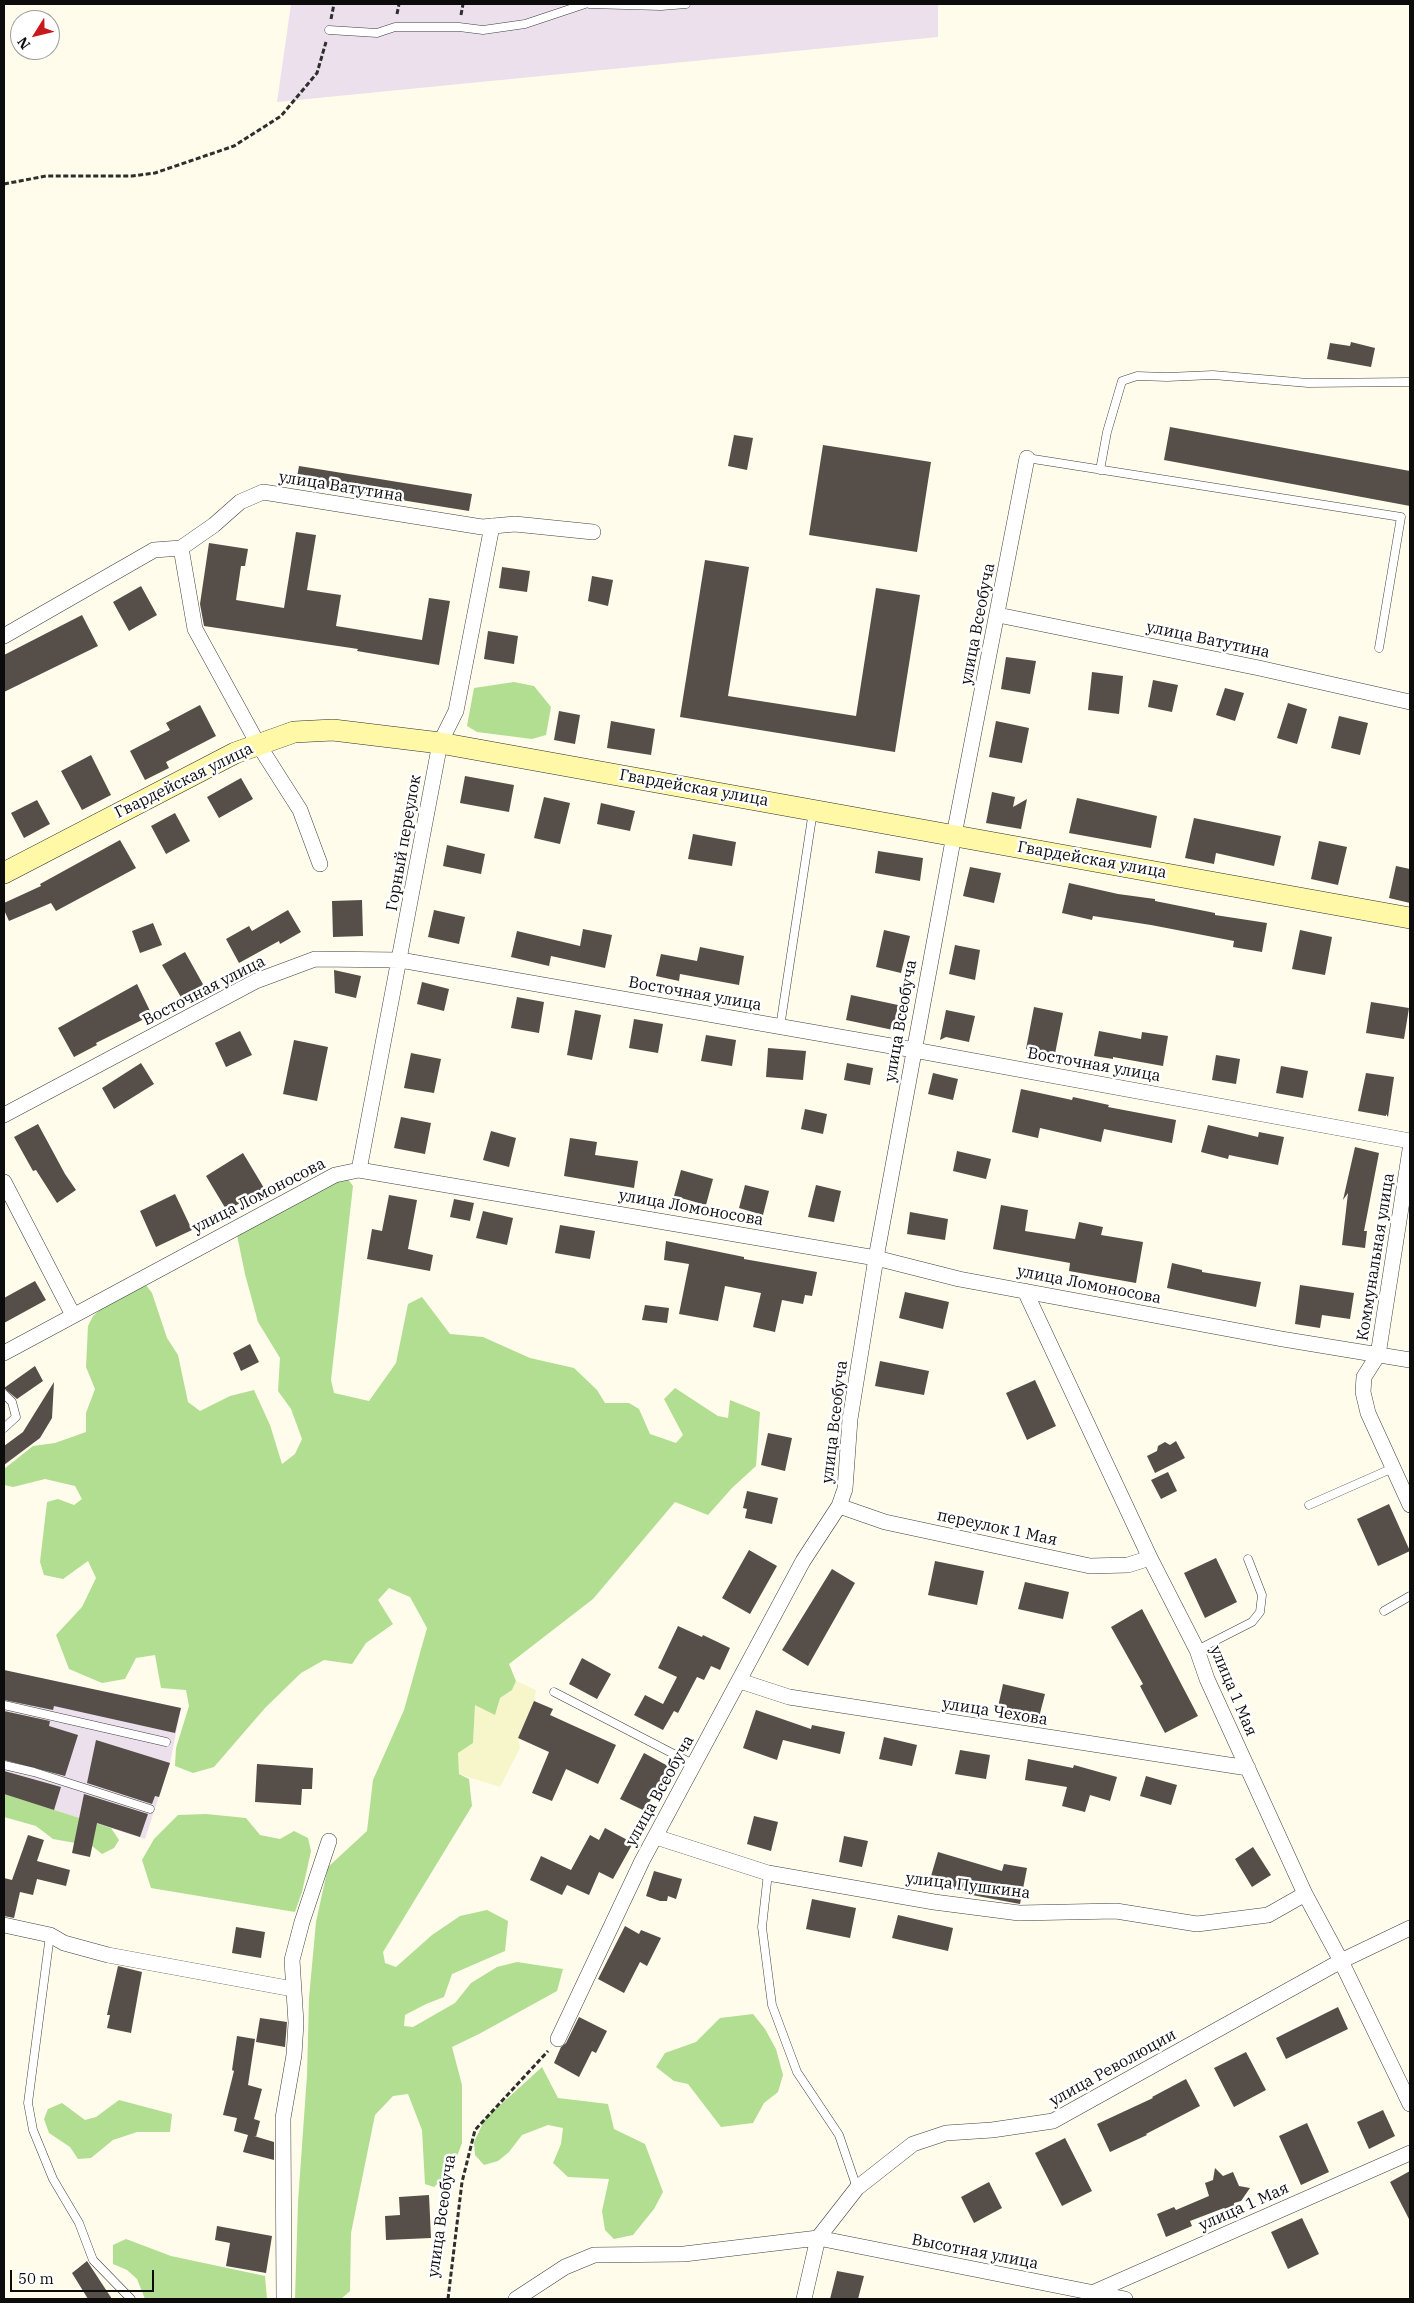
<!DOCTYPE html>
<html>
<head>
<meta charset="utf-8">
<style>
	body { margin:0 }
	#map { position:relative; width:1414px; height:2303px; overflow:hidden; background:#fffcec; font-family:"IBM Plex Serif",serif }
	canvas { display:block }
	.frame { position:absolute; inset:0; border:5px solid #0c0c0c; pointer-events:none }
	.north { position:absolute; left:10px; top:10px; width:50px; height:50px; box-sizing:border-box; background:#fff; border:1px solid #9e9e9e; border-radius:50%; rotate:234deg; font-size:14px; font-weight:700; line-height:20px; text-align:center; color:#0c0c0c }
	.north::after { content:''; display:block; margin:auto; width:18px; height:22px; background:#c61a1d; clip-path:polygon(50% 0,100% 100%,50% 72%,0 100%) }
	.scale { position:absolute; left:10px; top:2270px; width:144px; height:22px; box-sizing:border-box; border:2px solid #0c0c0c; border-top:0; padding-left:6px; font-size:15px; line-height:18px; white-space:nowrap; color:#0c0c0c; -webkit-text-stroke:4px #fff; paint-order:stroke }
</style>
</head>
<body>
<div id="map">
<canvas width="1414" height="2303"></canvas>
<div class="frame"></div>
<div class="north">N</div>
<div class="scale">50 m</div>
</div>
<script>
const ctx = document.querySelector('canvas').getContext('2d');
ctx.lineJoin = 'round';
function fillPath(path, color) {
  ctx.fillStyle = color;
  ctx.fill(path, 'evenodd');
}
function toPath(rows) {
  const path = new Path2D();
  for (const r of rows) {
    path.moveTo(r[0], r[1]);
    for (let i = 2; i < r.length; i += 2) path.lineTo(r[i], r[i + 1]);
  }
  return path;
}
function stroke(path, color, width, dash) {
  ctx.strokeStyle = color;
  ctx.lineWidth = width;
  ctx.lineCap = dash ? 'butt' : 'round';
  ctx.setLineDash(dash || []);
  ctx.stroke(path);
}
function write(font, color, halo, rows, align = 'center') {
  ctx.font = font + ' "IBM Plex Serif",serif';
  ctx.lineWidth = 5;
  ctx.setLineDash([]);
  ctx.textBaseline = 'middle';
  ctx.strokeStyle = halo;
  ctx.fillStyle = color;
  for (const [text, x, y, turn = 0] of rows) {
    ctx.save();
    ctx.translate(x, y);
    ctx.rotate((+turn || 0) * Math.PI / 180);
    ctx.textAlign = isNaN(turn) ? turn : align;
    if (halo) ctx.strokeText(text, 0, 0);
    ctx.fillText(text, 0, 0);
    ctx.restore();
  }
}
fillPath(toPath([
	[291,4,938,4,938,37,277,102],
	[4,1670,181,1708,170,1763,145,1839,4,1794]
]), '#ebe0ec');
fillPath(toPath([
	[516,1681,536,1690,534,1701,518,1738,520,1748,500,1787,459,1774,458,1753,473,1743,475,1704,500,1698,512,1690]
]), '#f7f5ca');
fillPath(toPath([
	[514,682,534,686,551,707,546,735,532,739,477,732,467,726,474,688],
	[347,1178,353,1186,331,1380,334,1393,369,1401,396,1363,408,1304,422,1297,450,1334,483,1337,530,1358,574,1368,597,1390,605,1403,629,1403,639,1409,650,1434,676,1443,683,1435,664,1399,675,1388,718,1416,728,1418,730,1400,760,1412,756,1466,732,1488,708,1515,675,1502,593,1599,509,1664,516,1681,512,1690,500,1698,495,1715,475,1705,473,1743,458,1753,459,1774,469,1779,472,1806,383,1952,385,1963,396,1967,432,1935,460,1916,487,1910,508,1921,505,1951,452,1974,444,1997,426,2004,405,2015,404,2026,413,2027,455,2003,471,1983,497,1967,517,1962,563,1969,557,1991,479,2034,452,2047,462,2085,462,2143,452,2170,434,2187,425,2184,422,2130,408,2094,393,2096,375,2115,351,2233,350,2291,341,2299,295,2299,298,2202,307,2075,309,1998,316,1922,328,1867,367,1831,373,1780,404,1710,427,1628,410,1597,389,1588,378,1600,393,1624,366,1643,352,1664,324,1660,301,1673,265,1708,214,1767,193,1773,175,1766,176,1748,189,1706,186,1690,161,1688,155,1655,136,1658,125,1679,102,1683,69,1669,56,1635,82,1607,96,1578,88,1561,63,1579,44,1575,40,1562,47,1502,58,1499,74,1505,82,1499,75,1486,45,1479,13,1487,4,1485,4,1469,33,1446,55,1443,86,1432,86,1413,95,1389,86,1367,88,1326,93,1316,115,1297,146,1285,152,1293,167,1338,178,1355,188,1402,200,1411,230,1396,254,1390,270,1425,282,1464,295,1454,302,1439,291,1409,278,1391,280,1358,258,1322,245,1274,237,1235,319,1189],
	[4,1794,111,1828,119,1840,114,1848,102,1854,92,1846,53,1839,36,1826,4,1817],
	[206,1814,246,1818,260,1835,280,1839,294,1831,308,1838,311,1851,302,1892,295,1912,151,1888,142,1860,154,1839,178,1815],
	[753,2014,765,2029,776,2049,783,2075,778,2092,764,2103,753,2123,721,2127,688,2084,674,2081,656,2067,665,2053,696,2042,720,2018],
	[542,2067,558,2098,608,2104,614,2129,645,2144,663,2192,654,2209,633,2235,614,2239,605,2230,602,2211,609,2179,568,2177,553,2163,561,2144,563,2128,548,2125,522,2135,509,2152,498,2161,484,2165,475,2155,474,2142,485,2119],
	[119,2100,172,2114,170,2132,137,2132,113,2140,91,2158,78,2159,70,2147,49,2133,44,2119,48,2109,62,2103,85,2120,96,2117],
	[126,2239,171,2256,265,2276,267,2299,145,2299,137,2279,127,2270,113,2264,113,2245]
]), '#b1de91');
fillPath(toPath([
	[1351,342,1375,348,1371,367,1327,359,1330,343,1350,346],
	[1170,427,1410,471,1410,506,1164,460],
	[734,435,753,438,747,470,728,466],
	[823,445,931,462,917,552,809,535],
	[299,466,472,494,469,511,296,483],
	[296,532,316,535,307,590,341,595,336,626,422,640,429,598,450,601,439,665,357,651,358,649,204,626,200,604,209,543,248,549,245,566,241,566,236,600,284,608],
	[705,560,749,567,728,696,856,716,876,588,920,595,895,752,680,717],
	[502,567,530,571,527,592,499,588],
	[592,576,613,580,608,606,588,601],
	[141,586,157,615,129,631,113,602],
	[82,615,98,646,4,692,4,655],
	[488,631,518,636,514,664,484,659],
	[1006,657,1036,661,1030,694,1001,689],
	[1092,672,1123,676,1119,714,1088,710],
	[1153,680,1178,685,1172,712,1148,707],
	[1225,688,1244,693,1235,721,1216,715],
	[1288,703,1307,709,1297,744,1277,738],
	[200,705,216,736,166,762,169,768,145,780,130,751,170,730,166,723],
	[559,711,580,715,575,744,554,740],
	[1339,716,1368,723,1360,755,1331,748],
	[611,721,655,729,651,755,607,748],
	[996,721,1029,728,1022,763,989,757],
	[91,755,111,795,82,810,61,771],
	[465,776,514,785,509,812,460,803],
	[241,778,253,799,219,818,207,797],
	[992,792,1015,797,1013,807,1027,799,1021,829,986,823],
	[544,797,570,803,560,844,534,838],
	[1077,798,1157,816,1151,848,1069,833],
	[37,800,50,824,24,838,11,813],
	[601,803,635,811,630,831,597,824],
	[175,813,190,841,166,854,151,826],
	[1194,818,1281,836,1274,866,1216,853,1214,864,1185,858],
	[693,834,736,842,732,866,688,859],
	[120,840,136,868,56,911,51,903,9,921,4,910,4,903,41,886,40,884],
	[1319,841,1347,847,1338,885,1311,879],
	[447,845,485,854,481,874,443,866],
	[878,851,923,858,920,881,875,873],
	[1396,866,1410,869,1410,903,1389,898],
	[970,867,1001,873,994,903,963,896],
	[1069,883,1118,894,1155,899,1155,901,1215,913,1215,915,1267,923,1262,952,1233,947,1234,941,1151,925,1093,916,1092,920,1062,913],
	[362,900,363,936,333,937,332,901],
	[288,910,301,932,280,944,279,941,239,963,226,939,249,926,252,931],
	[434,910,465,917,459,944,428,937],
	[153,923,162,945,140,953,132,931],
	[583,929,612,935,605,968,551,956,549,966,511,957,517,931,580,946],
	[884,930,910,936,901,973,876,967],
	[1300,930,1332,937,1325,975,1292,969],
	[955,945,980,950,975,980,949,974],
	[700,947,744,956,739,985,680,974,679,981,656,976,661,954,697,961],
	[185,952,204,986,182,999,162,965],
	[334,970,361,976,356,998,335,993],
	[422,982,449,989,444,1011,417,1004],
	[137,984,152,1015,96,1043,97,1045,74,1057,58,1028],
	[851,995,898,1005,893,1030,846,1020],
	[517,997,544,1002,539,1033,511,1028],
	[1371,1002,1409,1008,1404,1039,1366,1033],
	[1034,1007,1063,1013,1055,1054,1026,1049],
	[575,1010,601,1015,592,1060,567,1055],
	[946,1010,975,1016,969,1042,946,1037,940,1040],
	[634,1019,663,1024,658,1053,629,1048],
	[240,1031,252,1055,226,1067,215,1043],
	[1099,1031,1141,1039,1142,1032,1168,1036,1163,1066,1113,1057,1113,1059,1094,1056],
	[706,1035,736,1040,732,1066,701,1061],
	[294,1040,328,1047,317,1101,283,1094],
	[768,1048,806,1051,803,1080,766,1077],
	[411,1053,441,1059,434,1093,404,1088],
	[1216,1055,1240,1059,1236,1084,1212,1080],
	[141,1063,154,1084,114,1109,102,1088],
	[847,1063,873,1068,870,1085,844,1080],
	[1281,1066,1308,1071,1303,1098,1276,1093],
	[933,1073,958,1079,953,1100,928,1094],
	[1366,1073,1394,1077,1388,1117,1386,1114,1386,1116,1358,1111],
	[1021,1089,1072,1100,1073,1097,1109,1105,1108,1107,1176,1120,1172,1143,1104,1129,1101,1142,1040,1128,1038,1138,1012,1132],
	[805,1109,827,1114,823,1134,801,1129],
	[401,1117,431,1123,425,1154,394,1148],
	[38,1124,65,1174,76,1190,57,1203,36,1170,33,1171,14,1137],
	[1208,1125,1258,1137,1259,1132,1284,1137,1278,1165,1229,1155,1228,1159,1201,1152],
	[491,1131,516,1138,509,1167,483,1160],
	[570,1138,597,1142,595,1155,638,1161,634,1188,564,1176],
	[1355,1147,1379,1153,1364,1231,1367,1231,1365,1248,1342,1245,1348,1193,1343,1200],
	[957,1151,991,1159,986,1179,953,1171],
	[243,1153,264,1188,227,1211,206,1176],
	[681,1170,713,1179,706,1205,674,1196],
	[745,1185,769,1191,763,1215,739,1208],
	[816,1185,841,1191,834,1222,808,1217],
	[175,1194,192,1230,156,1247,140,1211],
	[389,1195,417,1200,408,1249,433,1255,430,1271,367,1259,372,1229,382,1231],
	[454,1199,474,1203,470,1221,450,1217],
	[1001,1205,1028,1210,1025,1231,1075,1239,1079,1222,1103,1227,1101,1235,1143,1242,1136,1283,1069,1271,1070,1263,993,1249],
	[483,1211,513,1218,507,1245,476,1238],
	[910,1212,948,1219,945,1240,907,1234],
	[560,1225,595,1231,590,1259,555,1253],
	[666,1241,744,1257,744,1259,817,1272,812,1296,805,1295,803,1304,782,1300,775,1332,753,1327,761,1293,725,1286,718,1321,679,1314,689,1264,664,1260],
	[1172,1263,1202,1270,1202,1272,1261,1282,1256,1307,1167,1288],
	[35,1281,46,1300,4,1323,4,1298],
	[1300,1285,1354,1293,1350,1319,1322,1315,1320,1328,1295,1324],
	[905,1292,949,1302,943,1329,899,1318],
	[645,1305,669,1308,667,1323,642,1320],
	[250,1344,259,1362,241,1371,233,1353],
	[880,1361,929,1371,924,1395,875,1386],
	[35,1366,43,1381,17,1399,4,1388],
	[1035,1380,1056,1426,1027,1440,1006,1393],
	[54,1382,52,1418,40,1438,4,1465,4,1446,23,1432],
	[768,1433,792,1438,785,1471,761,1465],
	[1176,1441,1185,1458,1155,1473,1147,1456,1157,1451,1158,1446,1165,1442,1170,1445],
	[1168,1472,1177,1491,1161,1499,1151,1480],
	[747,1491,778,1498,772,1524,745,1518,747,1509,743,1508],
	[1389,1504,1410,1551,1378,1566,1357,1519],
	[749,1550,777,1566,750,1614,722,1598],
	[1216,1558,1237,1602,1205,1618,1184,1573],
	[935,1561,984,1571,977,1605,928,1595],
	[832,1569,855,1583,808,1666,782,1650],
	[1025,1582,1069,1592,1063,1619,1018,1609],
	[1142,1609,1198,1716,1165,1733,1140,1686,1143,1684,1111,1627],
	[678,1626,702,1637,703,1635,730,1648,720,1670,711,1666,704,1680,697,1677,678,1713,674,1711,663,1730,634,1715,645,1695,663,1704,677,1677,658,1668],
	[582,1658,611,1674,597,1699,569,1684],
	[4,1670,181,1708,175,1733,54,1706,53,1710,4,1700],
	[1003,1684,1045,1694,1039,1717,998,1707],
	[534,1701,553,1709,550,1715,616,1745,598,1784,566,1769,552,1801,532,1793,549,1752,518,1738],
	[756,1710,811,1729,812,1725,845,1732,840,1754,783,1740,777,1760,743,1748],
	[4,1711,50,1721,49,1726,78,1735,65,1776,4,1760],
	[884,1737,917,1745,912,1766,879,1759],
	[96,1740,170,1763,159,1797,155,1796,152,1804,87,1783],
	[960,1750,990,1755,986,1779,955,1774],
	[644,1753,668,1766,645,1811,620,1799],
	[1028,1759,1073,1768,1074,1765,1117,1777,1110,1801,1090,1795,1085,1812,1062,1806,1067,1787,1025,1780],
	[257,1764,313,1768,312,1789,302,1789,301,1805,255,1802],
	[4,1771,61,1787,54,1810,4,1794],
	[1146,1776,1177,1785,1171,1805,1140,1796],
	[84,1794,148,1814,140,1837,97,1823,90,1857,72,1853],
	[754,1816,778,1822,771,1851,747,1844],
	[605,1828,633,1843,613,1879,599,1872,589,1895,567,1885,562,1895,530,1880,541,1856,571,1870,590,1835,599,1840],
	[28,1835,44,1840,37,1861,70,1870,66,1886,37,1879,33,1895,20,1892,14,1918,4,1916,4,1878,12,1880],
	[844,1836,868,1841,862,1867,839,1862],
	[1253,1847,1271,1875,1252,1887,1235,1859],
	[938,1852,1002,1871,1004,1864,1027,1868,1020,1904,972,1895,929,1883],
	[654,1871,682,1879,676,1899,668,1896,667,1901,660,1901,646,1896],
	[812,1899,856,1908,850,1938,806,1929],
	[898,1915,953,1928,948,1951,892,1938],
	[625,1926,639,1934,641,1930,661,1938,647,1966,640,1962,624,1993,598,1979],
	[236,1927,265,1932,261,1958,232,1953],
	[118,1966,142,1972,131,2033,107,2028,110,2015,107,2015],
	[1338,2007,1348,2029,1286,2059,1276,2038],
	[579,2017,607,2031,596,2053,592,2051,579,2077,554,2063,561,2047,566,2043],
	[260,2018,287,2022,285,2047,256,2042],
	[237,2036,255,2039,248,2085,262,2089,254,2119,260,2121,256,2137,254,2136,274,2142,274,2160,243,2152,248,2135,234,2131,237,2118,223,2115,234,2071,232,2070],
	[1246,2052,1266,2090,1234,2107,1214,2068],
	[1186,2079,1200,2106,1146,2134,1147,2135,1110,2152,1097,2124,1153,2098,1152,2097],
	[1383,2110,1395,2136,1369,2149,1357,2122],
	[1307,2123,1329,2172,1301,2185,1279,2136],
	[1065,2138,1092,2191,1062,2206,1035,2153],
	[1215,2168,1223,2176,1233,2172,1239,2186,1250,2188,1241,2201,1234,2203,1233,2215,1224,2208,1190,2221,1192,2226,1166,2237,1157,2214,1174,2207,1176,2210,1209,2196,1205,2183,1213,2180],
	[1410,2171,1410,2221,1390,2182],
	[989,2182,1002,2208,974,2223,961,2197],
	[429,2195,431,2238,386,2240,385,2216,400,2215,399,2197],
	[1302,2218,1319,2254,1288,2269,1271,2232],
	[217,2226,272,2236,266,2273,226,2266,230,2243,215,2240],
	[87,2261,89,2264,112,2299,88,2299,72,2273],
	[837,2271,864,2276,858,2299,830,2299]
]), '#564e48');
const lane = toPath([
	[589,4,661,6,686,4],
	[329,30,377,33,395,27,459,27,483,30,525,24,585,4],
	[1027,458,1401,517,1379,648],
	[1100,470,1107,432,1122,381,1137,376,1167,377,1213,375,1308,383,1410,382],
	[780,1027,813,811],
	[4,1394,12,1402,16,1417,4,1428],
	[1309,1505,1393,1468],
	[1384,1611,1410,1596],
	[1197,1650,1252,1622,1260,1612,1262,1595,1248,1559],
	[554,1692,695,1765],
	[4,1705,166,1742],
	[4,1765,34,1772,150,1809],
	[768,1873,762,1927,772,2005,797,2072,839,2135,857,2188],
	[50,1935,28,2103,33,2130,53,2179,79,2223,93,2260,131,2299]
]);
const street = toPath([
	[181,548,195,629,258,744,300,810,320,864],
	[998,615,1259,668,1410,702],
	[4,636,154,550,181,548,214,525,240,502,263,492,482,527,515,524,593,532],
	[4,1115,256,981,315,959,400,960,914,1050,1410,1141],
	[1410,1150,1378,1355,1364,1377,1363,1392,1368,1413,1410,1505],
	[359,1170,440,743,456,711,492,526],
	[4,1182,73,1315],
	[1025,1291,1150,1558,1197,1650,1207,1679,1305,1894,1341,1961,1410,2104],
	[4,1353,335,1175,359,1170,876,1258,959,1279,1282,1339,1410,1360],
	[839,1506,885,1522,1090,1566,1128,1565,1150,1558],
	[740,1681,789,1697,1248,1768],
	[656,1837,768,1873,934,1902,1019,1913,1116,1911,1197,1924,1268,1915,1305,1894],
	[4,1925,50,1935,64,1943,108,1955,293,1989],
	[558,2039,642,1861,803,1561,839,1506,845,1489,850,1419,876,1258,954,835,1027,458],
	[1092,2293,1410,2153],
	[284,2299,283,2118,294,2055,296,2023,292,1960,302,1922,329,1841],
	[516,2299,565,2267,594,2255,684,2254,818,2238,1125,2299],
	[804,2299,818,2238,857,2188,913,2144,946,2133,992,2130,1053,2121,1341,1961,1410,1928]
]);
const secondary = toPath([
	[4,873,235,753,294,732,333,730,440,743,1410,918]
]);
stroke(lane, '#3f3f3f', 9);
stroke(street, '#3f3f3f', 16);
stroke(secondary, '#2e2e2e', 22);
stroke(toPath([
	[397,14,399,4],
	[461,15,463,4],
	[331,19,334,4],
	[4,184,46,176,132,176,155,173,234,146,281,116,317,73,326,42],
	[448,2299,462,2182,475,2130,548,2051]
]), '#2e2e2e', 3, [5, 2.5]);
stroke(lane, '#fff', 8);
stroke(street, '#fff', 15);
stroke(secondary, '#fff8a7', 21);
write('16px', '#0c0c0c', '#fff', [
	["улица Ватутина",341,487,9],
	["улица Всеобуча",978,624,-79],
	["улица Ватутина",1208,640,12],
	["Гвардейская улица",184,781,-26],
	["Гвардейская улица",694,788,10],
	["Горный переулок",404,843,-80],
	["Гвардейская улица",1092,860,10],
	["Восточная улица",204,991,-27],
	["Восточная улица",695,994,10],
	["улица Всеобуча",901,1021,-80],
	["Восточная улица",1094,1065,10],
	["улица Ломоносова",259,1196,-27],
	["улица Ломоносова",691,1208,10],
	["Коммунальная улица",1376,1257,-81],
	["улица Ломоносова",1089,1285,11],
	["улица Всеобуча",835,1422,-83],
	["переулок 1 Мая",997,1528,12],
	["улица 1 Мая",1233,1691,67],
	["улица Чехова",995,1712,9],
	["улица Всеобуча",660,1791,-61],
	["улица Пушкина",968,1886,7],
	["улица Революции",1113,2068,-29],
	["улица 1 Мая",1244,2207,-24],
	["улица Всеобуча",442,2216,-82],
	["Высотная улица",975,2252,11]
]);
</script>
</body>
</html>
